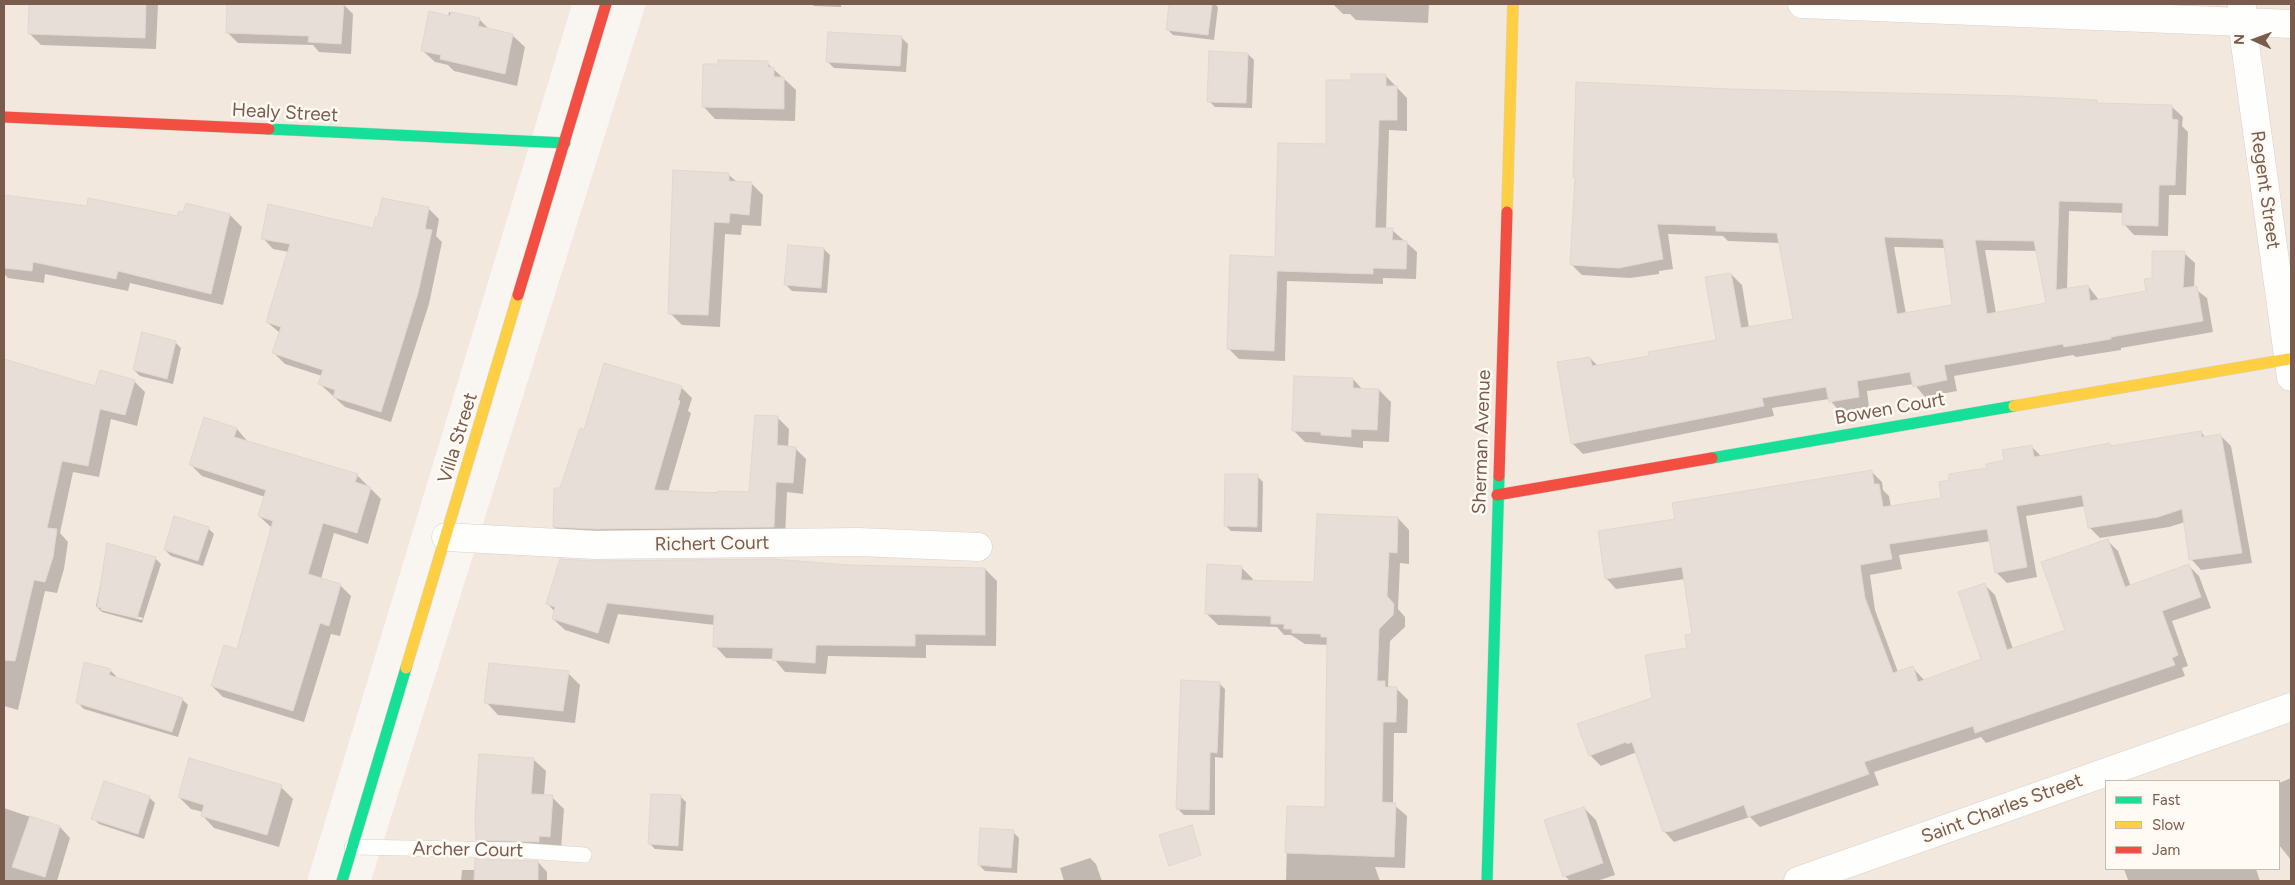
<!DOCTYPE html>
<html>
<head>
<meta charset="utf-8">
<style>
	body { margin:0 }
	#map { position:relative; width:2295px; height:885px; overflow:hidden; background:#f9f5f0; font-family:Figtree,sans-serif }
	canvas { display:block }
	.frame { position:absolute; inset:0; border:5px solid #7a5c4d; pointer-events:none }
	.legend { position:absolute; left:2105px; top:780px; width:175px; height:90px; box-sizing:border-box; background:#fffaf3; border:1px solid #cabbb1; margin:0; padding:6px 9px; list-style:none; font-size:15px; color:#7a5c4d }
	.legend li { display:flex; align-items:center; gap:10px; height:25px }
	.legend b { width:25px; border:1px solid #cabbb1 }
	.north { position:absolute; left:2230px; top:15px; width:50px; height:50px; -webkit-text-stroke:4px #fffaf3; paint-order:stroke; rotate:272deg; font-size:14px; font-weight:700; line-height:20px; text-align:center; color:#7a5c4d }
	.north::after { content:''; display:block; margin:auto; width:18px; height:22px; background:#7a5c4d; clip-path:polygon(50% 0,100% 100%,50% 72%,0 100%) }
</style>
</head>
<body>
<div id="map">
<canvas width="2295" height="885"></canvas>
<div class="frame"></div>
<ul class="legend">
<li><b style="height:6px;background:#16e098"></b>Fast</li>
<li><b style="height:6px;background:#ffcf43"></b>Slow</li>
<li><b style="height:6px;background:#f24e42"></b>Jam</li>
</ul>
<div class="north">N</div>
</div>
<script>
const ctx = document.querySelector('canvas').getContext('2d');
ctx.lineJoin = 'round';
function fillPath(path, color) {
  ctx.fillStyle = color;
  ctx.fill(path, 'evenodd');
}
function toPath(rows) {
  const path = new Path2D();
  for (const r of rows) {
    path.moveTo(r[0], r[1]);
    for (let i = 2; i < r.length; i += 2) path.lineTo(r[i], r[i + 1]);
  }
  return path;
}
function stroke(path, color, width, dash) {
  ctx.strokeStyle = color;
  ctx.lineWidth = width;
  ctx.lineCap = dash ? 'butt' : 'round';
  ctx.setLineDash(dash || []);
  ctx.stroke(path);
}
function write(font, color, halo, rows, align = 'center') {
  ctx.font = font + ' Figtree,sans-serif';
  ctx.lineWidth = 5;
  ctx.setLineDash([]);
  ctx.textBaseline = 'middle';
  ctx.strokeStyle = halo;
  ctx.fillStyle = color;
  for (const [text, x, y, turn = 0] of rows) {
    ctx.save();
    ctx.translate(x, y);
    ctx.rotate((+turn || 0) * Math.PI / 180);
    ctx.textAlign = isNaN(turn) ? turn : align;
    if (halo) ctx.strokeText(text, 0, 0);
    ctx.fillText(text, 0, 0);
    ctx.restore();
  }
}
fillPath(toPath([
	[4,4,572,4,307,881,4,881],
	[646,4,2291,4,2291,881,371,881],
	[2106,781,2279,781,2279,869,2106,869]
]), '#f2e8de');
fillPath(toPath([
	[30,4,158,4,156,49,41,45,29,33],
	[228,4,343,4,353,14,351,54,319,52,313,45,238,43,228,33],
	[812,4,841,4,841,7,814,6],
	[1170,4,1215,4,1218,7,1214,40,1173,35,1167,29],
	[1333,4,1429,4,1428,23,1356,20,1350,14,1343,14],
	[449,12,479,19,490,30,512,35,525,47,517,86,454,71,448,65,435,62,422,50,448,17],
	[902,38,908,44,906,72,834,68,828,62],
	[1248,54,1254,60,1252,108,1215,107,1209,101],
	[767,63,796,90,795,121,715,119,703,106],
	[1385,75,1407,98,1407,131,1389,130,1386,229,1392,230,1417,252,1416,279,1383,278,1383,284,1287,281,1285,361,1239,359,1228,348,1276,259,1327,145,1352,81],
	[1730,91,2096,101,2099,104,2172,107,2183,117,2182,126,2188,132,2186,195,2169,195,2168,236,2134,235,2124,224,2124,213,2069,211,2067,290,2088,286,2099,300,2148,292,2153,279,2184,253,2195,263,2194,288,2207,298,2213,332,2121,348,2121,350,2076,357,2073,355,1954,376,1957,391,1925,397,1914,384,1867,391,1869,407,1840,412,1829,399,1772,408,1774,416,1583,454,1572,443,1590,358,1598,366,1650,357,1717,341,1731,274,1742,285,1749,328,1794,320,1780,243,1728,241,1723,236,1668,234,1673,269,1659,271,1659,274,1630,278,1582,275,1572,265,1576,178,1574,176],
	[1894,247,1945,248,1954,306,1906,314],
	[1985,250,2037,251,2047,304,1996,313],
	[729,175,737,182,751,183,763,195,761,226,742,225,741,235,725,234,720,327,682,325,670,313],
	[4,196,178,218,230,215,242,227,223,305,130,283,128,291,45,274,44,283,8,278,4,274],
	[428,208,439,219,436,236,442,242,429,304,391,422,345,407,320,384,322,376,285,364,274,353,280,333,267,322,289,252,273,249,263,238,374,230],
	[824,249,830,255,827,293,792,291,786,285],
	[175,342,181,348,173,384,140,376,134,370],
	[4,360,96,388,134,381,145,392,137,426,111,419,99,477,73,472,60,533,68,542,64,569,57,593,45,591,18,710,4,706],
	[1353,379,1363,390,1379,390,1391,402,1389,442,1363,441,1363,448,1305,442,1293,430],
	[681,387,692,398,688,411,691,413,668,492,750,493,778,418,789,429,788,447,795,448,806,459,803,494,787,492,785,538,565,538,554,527,561,490,585,431],
	[205,419,237,429,248,442,357,475,381,499,368,544,334,533,321,579,340,585,351,596,340,636,331,634,304,722,223,697,212,686,237,650,272,528,259,516,265,497,202,476,190,464],
	[2201,432,2206,438,2220,435,2231,446,2252,563,2201,570,2191,559,2185,522,2169,527,2100,538,2089,527,2086,506,2026,516,2037,577,2007,583,1996,572,1991,541,1899,555,1902,569,1870,575,1875,610,1898,672,1913,668,1925,681,1982,660,1984,584,1995,595,2013,649,2067,631,2107,540,2118,551,2131,587,2188,565,2199,576,2211,608,2172,621,2188,666,2182,668,2185,676,1986,743,1981,737,1874,772,1879,785,1760,827,1750,817,1674,842,1664,831,1637,752,1601,766,1590,755,1654,698,1689,649,1693,635,1685,579,1616,589,1606,578,1676,520,1871,471,1882,482,1883,490,1889,496,1891,507,1943,499,1989,469,2031,446,2042,457,2110,444,2113,447],
	[1257,476,1263,482,1262,532,1231,531,1225,525],
	[1398,518,1409,530,1409,564,1400,563,1398,609,1405,617,1405,627,1390,641,1388,686,1396,688,1408,700,1407,733,1394,733,1393,804,1407,816,1405,868,1375,867,1380,881,1286,881,1288,807,1327,808,1329,645,1305,644,1291,635,1284,635,1277,627,1218,625,1206,613,1241,567,1253,579,1252,582,1316,583],
	[208,528,214,534,203,566,171,556,165,550],
	[108,545,155,558,161,564,142,623,102,612,96,606],
	[101,607,143,618,142,620,101,610],
	[596,562,985,569,997,581,996,646,926,645,926,658,828,656,826,674,785,672,774,659,726,658,715,646,715,625,618,614,609,644,565,630,553,619,555,612,548,604],
	[110,670,116,676,115,678,182,699,188,705,178,737,84,709,78,703],
	[568,673,580,685,575,723,498,715,486,702],
	[1219,683,1225,689,1223,758,1215,757,1215,815,1184,815,1178,809],
	[533,759,546,771,544,796,552,797,564,809,561,849,489,852,477,839],
	[2291,778,2291,860,2279,845,2279,783],
	[281,787,293,799,279,847,214,828,202,815,203,812,191,809,179,797],
	[680,796,686,802,683,851,655,849,649,843],
	[149,797,155,803,144,839,99,824,93,818],
	[4,808,60,827,70,838,57,881,4,881],
	[1584,808,1596,820,1615,875,1597,881,1570,881,1565,876],
	[1013,832,1019,838,1017,873,985,871,979,865],
	[1090,858,1096,864,1102,881,1064,881,1060,868],
	[538,862,547,872,547,881,461,881,462,870,476,870],
	[2124,869,2256,869,2260,881,2125,881,2128,880]
]), '#0003');
const building = toPath([
	[29,4,146,4,145,38,28,34,29,4],
	[227,4,344,4,341,44,308,42,309,36,226,33,227,4],
	[1169,4,1212,4,1208,35,1166,30,1169,4],
	[429,11,450,16,451,12,480,18,478,26,513,34,505,74,440,59,441,55,421,51,429,11],
	[828,32,902,36,900,66,826,62,828,32],
	[1209,51,1248,53,1246,103,1207,102,1209,51],
	[718,60,768,61,768,67,774,67,774,77,784,77,784,109,702,107,703,64,718,64,718,60],
	[1351,74,1386,74,1386,86,1397,86,1397,120,1379,120,1375,228,1393,228,1392,240,1407,241,1406,269,1373,268,1373,274,1277,271,1274,351,1227,349,1230,255,1275,257,1278,143,1326,144,1326,80,1351,80,1351,74],
	[1576,82,1730,89,2018,96,2097,100,2097,103,2172,105,2172,119,2178,120,2175,185,2159,185,2158,226,2122,225,2123,203,2059,201,2056,290,2088,285,2090,301,2146,291,2144,279,2152,278,2152,251,2185,251,2183,288,2197,286,2203,321,2111,337,2111,339,2064,347,2063,344,1944,365,1947,380,1913,387,1910,372,1857,381,1859,397,1829,402,1826,387,1762,398,1764,406,1571,444,1557,362,1590,357,1592,366,1649,356,1648,352,1716,340,1705,277,1731,273,1741,328,1793,319,1777,233,1716,231,1716,226,1657,224,1663,259,1619,268,1570,265,1575,177,1573,177,1576,82],
	[1884,237,1943,239,1952,305,1897,314,1884,237],
	[1975,240,2034,241,2046,303,1987,314,1975,240],
	[673,170,729,173,729,181,752,182,749,215,730,213,729,223,714,222,708,315,668,314,673,170],
	[4,195,87,206,88,198,177,216,179,211,183,212,186,203,230,214,211,294,118,271,116,279,33,262,32,271,4,268,4,195],
	[382,198,429,207,425,229,432,230,418,293,381,412,333,397,335,390,318,384,323,370,272,353,281,327,266,322,290,244,261,239,268,204,373,228,375,217,378,217,382,198],
	[788,245,824,248,821,288,784,285,788,245],
	[142,332,176,341,167,379,133,370,142,332],
	[4,359,95,386,100,370,135,380,125,415,100,409,88,466,62,461,47,528,57,529,53,557,45,582,34,580,15,661,4,660,4,359],
	[604,363,682,386,678,400,680,401,654,490,718,493,718,491,749,492,755,415,778,416,777,445,796,447,793,483,776,482,774,527,596,529,553,527,554,488,560,488,580,428,584,430,604,363],
	[1294,376,1353,378,1353,388,1379,389,1377,430,1351,429,1351,437,1321,435,1321,432,1292,431,1294,376],
	[204,417,237,428,234,437,358,474,355,482,371,487,357,533,323,523,308,574,341,584,329,626,320,623,293,711,211,686,224,645,237,649,273,521,258,516,266,490,189,465,204,417],
	[2201,431,2202,437,2221,434,2242,553,2189,560,2182,509,2158,517,2088,528,2082,495,2016,506,2027,567,1995,573,1987,529,1889,544,1892,559,1860,565,1865,598,1893,673,1913,666,1918,682,1981,659,1958,592,1985,583,2007,650,2065,630,2041,562,2108,539,2125,587,2189,564,2201,597,2162,611,2178,655,2172,658,2175,665,1975,733,1973,726,1864,762,1869,774,1748,817,1744,805,1672,831,1663,832,1632,742,1627,744,1626,742,1589,756,1577,724,1652,698,1645,655,1687,648,1685,635,1692,634,1682,567,1605,579,1598,531,1675,519,1672,503,1872,470,1874,484,1879,484,1883,507,1941,498,1939,482,1949,480,1949,474,1987,468,1986,464,2004,460,2002,450,2032,445,2034,457,2110,443,2111,446,2201,431],
	[1225,474,1258,474,1257,527,1224,526,1225,474],
	[1317,514,1398,517,1397,553,1389,552,1387,596,1394,604,1393,615,1379,629,1377,681,1385,681,1385,687,1397,687,1396,722,1383,722,1382,802,1396,803,1394,857,1285,853,1287,806,1325,807,1327,637,1321,637,1321,634,1292,633,1292,629,1284,629,1284,624,1271,624,1271,616,1205,614,1207,564,1242,566,1241,580,1314,582,1317,514],
	[174,516,209,527,198,561,164,550,174,516],
	[107,543,156,557,137,618,97,607,107,543],
	[560,559,596,561,773,559,848,565,985,568,985,635,915,634,915,646,816,645,815,663,772,660,773,648,713,647,714,615,607,603,598,633,552,619,555,607,546,604,560,559],
	[84,662,111,669,109,675,183,698,172,732,76,703,84,662],
	[489,663,569,671,563,711,484,703,489,663],
	[1181,680,1220,682,1217,753,1210,752,1209,810,1176,809,1181,680],
	[479,754,534,758,531,794,553,795,550,837,539,836,539,842,476,840,475,817,479,754],
	[189,758,282,785,267,835,201,816,204,805,178,797,189,758],
	[104,781,150,796,138,834,91,819,104,781],
	[651,794,681,795,678,846,648,844,651,794],
	[1584,807,1603,863,1563,877,1544,820,1584,807],
	[30,816,60,826,45,877,12,867,30,816],
	[1192,825,1201,855,1169,866,1159,835,1192,825],
	[980,828,1014,830,1011,868,978,865,980,828],
	[475,859,538,861,538,881,474,881,475,859]
]);
fillPath(building, '#e6ded7');
stroke(building, '#e2d8d2', 1);
const lane = toPath([
	[352,847,513,850,584,855]
]);
const street = toPath([
	[1802,4,2291,24],
	[2242,5,2242,22,2291,377],
	[446,537,596,545,858,542,978,547],
	[1798,881,2291,707]
]);
const fast = toPath([
	[269,129,565,143],
	[1712,458,2014,406],
	[342,881,406,668],
	[1487,881,1499,476]
]);
const slow = toPath([
	[1507,212,1513,4],
	[2014,406,2289,359],
	[406,668,518,295]
]);
const jam = toPath([
	[4,117,269,129],
	[518,295,606,4],
	[1499,476,1507,212],
	[1497,495,1712,458]
]);
stroke(lane, '#d7d1cb', 16);
stroke(street, '#d7d1cb', 29);
stroke(fast, '#d9d2cb', 12);
stroke(slow, '#d9d2cb', 12);
stroke(jam, '#d9d2cb', 12);
stroke(lane, '#fefefd', 15);
stroke(street, '#fefefd', 28);
stroke(fast, '#16e098', 11);
stroke(slow, '#ffcf43', 11);
stroke(jam, '#f24e42', 11);
write('19px', '#7a5c4d', '#fffaf3', [
	["Healy Street",285,113,3],
	["Regent Street",2265,190,82],
	["Bowen Court",1890,409,-10],
	["Villa Street",458,438,-73],
	["Sherman Avenue",1482,442,-88],
	["Richert Court",712,544,-1],
	["Saint Charles Street",2002,809,-20],
	["Archer Court",468,850,1]
]);
</script>
</body>
</html>
